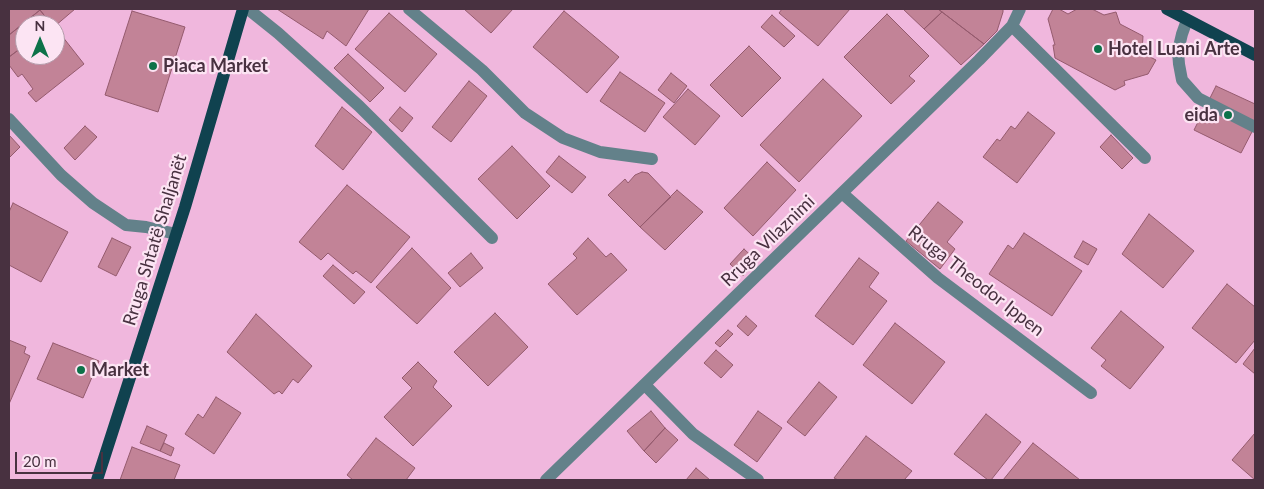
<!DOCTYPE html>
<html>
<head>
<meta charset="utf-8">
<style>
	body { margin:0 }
	#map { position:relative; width:1264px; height:489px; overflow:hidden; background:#f0b7dd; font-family:Lato,sans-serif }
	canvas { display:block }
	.frame { position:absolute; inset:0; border:10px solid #483140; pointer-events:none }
	.north { position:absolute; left:15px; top:15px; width:50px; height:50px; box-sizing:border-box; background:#fce4f3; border:1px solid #b49cab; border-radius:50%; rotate:0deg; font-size:14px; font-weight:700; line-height:20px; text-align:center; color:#483140 }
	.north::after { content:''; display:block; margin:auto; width:18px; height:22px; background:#0d7249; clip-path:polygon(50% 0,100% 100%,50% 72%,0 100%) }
	.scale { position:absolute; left:15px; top:452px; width:88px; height:22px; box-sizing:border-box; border:2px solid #483140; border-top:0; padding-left:6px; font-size:15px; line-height:18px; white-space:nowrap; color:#483140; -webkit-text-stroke:4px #fce4f3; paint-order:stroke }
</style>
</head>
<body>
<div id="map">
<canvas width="1264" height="489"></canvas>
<div class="frame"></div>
<div class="north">N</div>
<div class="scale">20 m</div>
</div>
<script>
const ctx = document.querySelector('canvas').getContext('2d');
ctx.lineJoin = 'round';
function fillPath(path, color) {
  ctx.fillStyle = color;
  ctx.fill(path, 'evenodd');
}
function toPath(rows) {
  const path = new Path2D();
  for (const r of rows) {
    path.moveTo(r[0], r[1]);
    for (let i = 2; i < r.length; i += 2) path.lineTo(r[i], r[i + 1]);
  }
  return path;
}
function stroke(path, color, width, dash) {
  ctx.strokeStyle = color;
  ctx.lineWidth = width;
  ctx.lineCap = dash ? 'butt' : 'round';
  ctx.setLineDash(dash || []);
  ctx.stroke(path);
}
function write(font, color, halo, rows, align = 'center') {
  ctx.font = font + ' Lato,sans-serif';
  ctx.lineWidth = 4.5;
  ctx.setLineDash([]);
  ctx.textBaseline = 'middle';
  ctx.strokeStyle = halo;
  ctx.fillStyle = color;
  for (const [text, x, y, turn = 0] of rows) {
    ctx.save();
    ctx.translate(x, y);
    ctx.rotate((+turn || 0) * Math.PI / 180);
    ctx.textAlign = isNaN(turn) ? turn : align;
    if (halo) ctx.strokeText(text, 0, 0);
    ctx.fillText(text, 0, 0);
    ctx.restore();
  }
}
const building = toPath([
	[9,9,39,9,40,10,9,35,9,9],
	[41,9,75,9,55,26,52,23,51,24,40,10,41,9],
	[277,9,369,9,346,46,327,31,323,39,277,9],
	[464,9,513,9,491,33,464,9],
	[782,9,850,9,818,46,779,13,782,9],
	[903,9,938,9,942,12,924,29,903,9],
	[938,9,1003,9,1003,12,997,31,984,44,938,9],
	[1053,9,1059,9,1068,14,1077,9,1092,9,1104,15,1116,12,1120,24,1143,36,1142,53,1156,60,1148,74,1124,81,1125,85,1115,90,1055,58,1053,45,1055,45,1048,19,1053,9],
	[40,10,51,24,25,25,25,45,9,57,9,35,40,10],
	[132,11,185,27,158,112,105,95,132,11],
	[564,11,619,57,587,93,533,47,564,11],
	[942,12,984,44,961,65,924,29,942,12],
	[389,13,437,54,405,92,355,49,389,13],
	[887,14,929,56,909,76,915,81,891,104,844,57,887,14],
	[772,15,795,36,784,47,761,27,772,15],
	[55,27,84,64,36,102,28,93,33,89,22,74,18,77,9,65,9,57,25,45,25,55,55,55,55,27],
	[749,46,781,78,742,117,710,85,749,46],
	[348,54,384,88,370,102,334,68,348,54],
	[620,72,665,103,645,132,600,101,620,72],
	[671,73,687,86,674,103,658,90,671,73],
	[823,79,862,116,799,182,760,145,823,79],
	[469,81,487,96,451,142,432,127,469,81],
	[1216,86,1255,104,1255,126,1241,153,1194,130,1216,86],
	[688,89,720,116,695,145,663,117,688,89],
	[342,107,372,132,343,170,315,146,342,107],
	[400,107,413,118,402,132,389,120,400,107],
	[1028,112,1055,133,1017,183,983,157,997,139,1000,141,1011,126,1015,129,1028,112],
	[85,126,97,137,75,160,64,148,85,126],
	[9,135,20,147,9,158,9,135],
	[1111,135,1133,158,1122,169,1100,147,1111,135],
	[512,146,550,186,517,219,478,179,512,146],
	[559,156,586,177,572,193,546,172,559,156],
	[767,162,796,190,753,236,724,208,767,162],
	[642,172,648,173,671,197,640,227,608,195,625,179,628,183,635,175,642,172],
	[347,185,410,237,371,283,356,271,353,274,328,253,321,260,299,242,347,185],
	[677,190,703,212,665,250,640,227,677,190],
	[938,202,963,222,947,242,955,249,940,269,906,241,938,202],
	[13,203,68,232,41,282,9,265,9,212,13,203],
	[1149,214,1194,251,1163,288,1122,254,1149,214],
	[1024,233,1082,271,1052,316,989,274,1008,245,1013,249,1024,233],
	[112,238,131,247,116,276,98,267,112,238],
	[588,238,606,257,611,253,627,270,577,315,548,284,577,258,573,254,588,238],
	[1083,241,1097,249,1088,265,1074,257,1083,241],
	[412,248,451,288,417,324,376,287,412,248],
	[744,249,757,261,743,276,730,264,744,249],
	[471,253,483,268,460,287,448,273,471,253],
	[859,258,879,273,869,287,887,301,853,345,815,316,859,258],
	[333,265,365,292,354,304,323,276,333,265],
	[1227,284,1255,307,1255,340,1236,363,1192,328,1227,284],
	[1121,311,1164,347,1130,389,1101,366,1106,360,1091,348,1121,311],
	[495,313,528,347,488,386,454,352,495,313],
	[256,314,312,366,298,383,293,379,282,394,279,391,274,394,227,352,256,314],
	[746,316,757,326,748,336,737,326,746,316],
	[895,323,945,362,912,404,863,365,895,323],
	[728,330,733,334,720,347,715,343,728,330],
	[9,340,26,347,24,353,30,356,9,404,9,340],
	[53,343,99,361,83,398,37,379,53,343],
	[1255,348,1255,374,1243,364,1255,348],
	[716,350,733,365,721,378,704,363,716,350],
	[418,362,437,381,433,387,452,406,413,446,384,417,412,388,402,378,418,362],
	[819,382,837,397,805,436,787,422,819,382],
	[216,397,241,413,214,454,185,434,198,414,203,418,216,397],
	[651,411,665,428,644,451,627,431,651,411],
	[758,411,782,428,757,462,734,445,758,411],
	[986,414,1021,442,991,480,988,480,954,454,986,414],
	[147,426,167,435,160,451,140,443,147,426],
	[665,428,678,440,656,463,644,451,665,428],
	[1255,433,1255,480,1232,460,1255,433],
	[866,436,912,471,904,480,838,480,834,478,866,436],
	[376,438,415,468,406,480,353,480,347,475,376,438],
	[164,443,174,448,171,456,160,451,164,443],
	[1033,443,1080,480,1003,480,1033,443],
	[132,447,180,465,174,480,120,480,132,447],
	[696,468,710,480,686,480,696,468]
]);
fillPath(building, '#c28397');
stroke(building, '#945a6d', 1);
stroke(toPath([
	[248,9,278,33,359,106,492,238],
	[409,9,482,70,525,113,563,138,600,152,652,159],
	[1187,20,1182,34,1178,51,1179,64,1182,80,1198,98,1255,127],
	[1012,26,1145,158],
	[9,119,61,175,93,203,126,225,146,227,176,234],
	[842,193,938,278,1091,393],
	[645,385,693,434,758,480],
	[546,480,979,60,1012,26,1020,9]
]), '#63818a', 12);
stroke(toPath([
	[1167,9,1255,55],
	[97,480,185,207,243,9]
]), '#10424f', 12);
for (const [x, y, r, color] of [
	[1098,49,5,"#0d7249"],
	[153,66,5,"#0d7249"],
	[1228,115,5,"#0d7249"],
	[81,370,5,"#0d7249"]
]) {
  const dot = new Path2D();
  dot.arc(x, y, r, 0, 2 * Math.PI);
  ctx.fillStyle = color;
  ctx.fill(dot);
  stroke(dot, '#fce4f3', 2);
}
write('bold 18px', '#483140', '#fce4f3', [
	["Hotel Luani Arte",1108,49],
	["Piaca Market",163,66],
	["eida",1218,115,"right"],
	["Market",91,370]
], 'left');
write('18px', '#483140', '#fce4f3', [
	["Rruga Shtatë Shaljanët",155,240,-73],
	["Rruga Vllaznimi",768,241,-44],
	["Rruga Theodor Ippen",976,281,38]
]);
</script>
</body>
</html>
